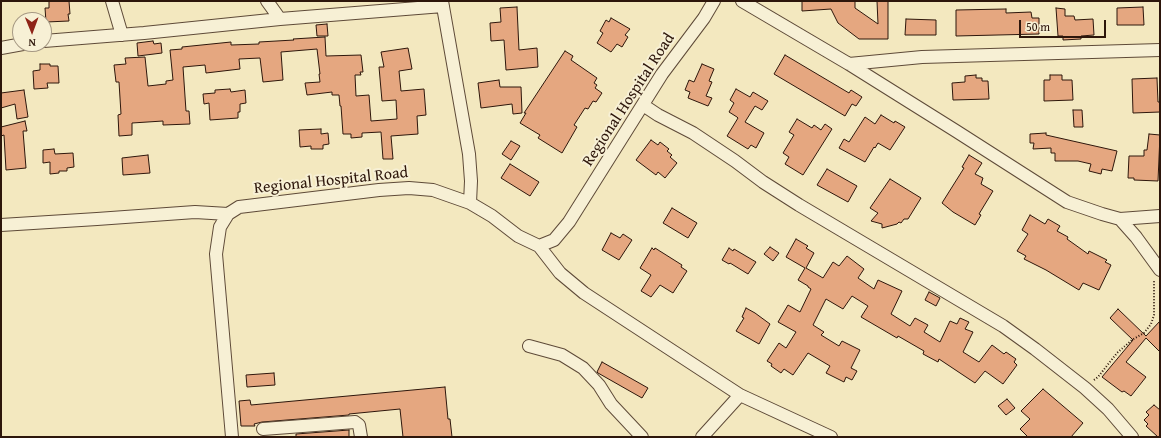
<!DOCTYPE html>
<html>
<head>
<meta charset="utf-8">
<style>
	body { margin:0 }
	#map { position:relative; width:1161px; height:438px; overflow:hidden; background:#f3e8bf; font-family:"Gentium Book Plus",serif }
	canvas { display:block }
	.frame { position:absolute; inset:0; border:2px solid #2d160b; pointer-events:none }
	.north { position:absolute; left:12px; top:12px; width:40px; height:40px; box-sizing:border-box; background:#f7f0d5; border:1px solid #a69984; border-radius:50%; rotate:179deg; font-size:11px; font-weight:700; line-height:16px; text-align:center; color:#2d160b }
	.north::after { content:''; display:block; margin:auto; width:14px; height:18px; background:#8f2418; clip-path:polygon(50% 0,100% 100%,50% 72%,0 100%) }
	.scale { position:absolute; left:1019px; top:20px; width:87px; height:18px; box-sizing:border-box; border:2px solid #2d160b; border-top:0; padding-left:5px; font-size:12px; line-height:14px; white-space:nowrap; color:#2d160b; -webkit-text-stroke:3px #f7f0d5; paint-order:stroke }
</style>
</head>
<body>
<div id="map">
<canvas width="1161" height="438"></canvas>
<div class="frame"></div>
<div class="north">N</div>
<div class="scale">50 m</div>
</div>
<script>
const ctx = document.querySelector('canvas').getContext('2d');
ctx.lineJoin = 'round';
function fillPath(path, color) {
  ctx.fillStyle = color;
  ctx.fill(path, 'evenodd');
}
function toPath(rows) {
  const path = new Path2D();
  for (const r of rows) {
    path.moveTo(r[0], r[1]);
    for (let i = 2; i < r.length; i += 2) path.lineTo(r[i], r[i + 1]);
  }
  return path;
}
function stroke(path, color, width, dash) {
  ctx.strokeStyle = color;
  ctx.lineWidth = width;
  ctx.lineCap = dash ? 'butt' : 'round';
  ctx.setLineDash(dash || []);
  ctx.stroke(path);
}
function write(font, color, halo, rows, align = 'center') {
  ctx.font = font + ' "Gentium Book Plus",serif';
  ctx.lineWidth = 4;
  ctx.setLineDash([]);
  ctx.textBaseline = 'middle';
  ctx.strokeStyle = halo;
  ctx.fillStyle = color;
  for (const [text, x, y, turn = 0] of rows) {
    ctx.save();
    ctx.translate(x, y);
    ctx.rotate((+turn || 0) * Math.PI / 180);
    ctx.textAlign = isNaN(turn) ? turn : align;
    if (halo) ctx.strokeText(text, 0, 0);
    ctx.fillText(text, 0, 0);
    ctx.restore();
  }
}
const building = toPath([
	[49,1,69,1,70,14,68,14,69,21,46,22,45,8,49,8,49,1],
	[802,1,855,1,855,8,878,24,877,1,888,1,888,39,859,39,838,23,831,9,802,11,802,1],
	[517,7,519,50,537,48,538,67,506,70,504,40,491,41,490,23,501,22,500,8,517,7],
	[1143,7,1144,25,1117,25,1117,8,1143,7],
	[1056,8,1065,9,1065,16,1074,16,1075,20,1093,19,1094,35,1081,36,1081,39,1063,40,1063,36,1058,36,1056,8],
	[1006,9,1006,13,1031,12,1032,18,1039,18,1039,34,956,36,956,10,1006,9],
	[611,18,630,29,625,35,628,37,622,47,617,44,611,52,597,43,603,33,600,31,606,20,609,22,611,18],
	[906,19,936,20,936,35,905,35,906,19],
	[327,24,328,36,317,36,316,25,327,24],
	[325,37,326,56,361,55,363,72,360,72,361,75,355,75,356,96,369,95,371,121,397,119,396,100,382,101,379,67,384,67,381,52,408,48,412,69,399,71,401,91,424,89,426,115,417,116,418,134,391,136,393,159,383,159,381,132,362,133,362,137,351,138,351,134,343,134,341,106,340,106,339,95,332,95,332,92,307,95,305,83,320,82,319,74,320,74,317,49,281,52,283,80,263,82,260,58,239,59,240,69,206,73,205,65,183,67,186,111,189,111,190,124,163,125,163,121,132,123,132,135,119,136,118,115,121,114,119,82,116,82,114,65,126,64,125,58,145,57,148,86,166,84,166,81,173,80,170,50,182,49,182,47,231,42,231,45,259,44,259,42,294,40,293,39,325,37],
	[153,41,154,44,161,43,162,53,138,56,137,43,153,41],
	[565,51,573,56,571,60,597,78,594,83,597,85,595,88,602,93,596,102,593,101,588,109,585,108,574,125,577,127,562,153,538,138,540,135,520,123,526,113,524,113,565,51],
	[785,55,849,93,851,90,862,97,856,106,852,104,845,116,774,74,785,55],
	[40,64,50,64,50,66,58,66,59,83,47,83,48,88,34,89,33,71,40,70,40,64],
	[702,64,714,69,709,81,712,82,706,96,712,98,708,106,688,98,690,92,685,90,689,80,694,82,702,64],
	[976,75,976,78,982,78,982,81,988,81,989,99,953,100,952,83,965,82,965,76,976,75],
	[1050,75,1062,75,1062,80,1072,80,1073,100,1044,101,1044,80,1050,80,1050,75],
	[1157,78,1158,102,1160,102,1160,112,1133,113,1132,79,1157,78],
	[499,80,500,87,521,87,522,113,513,114,512,104,481,108,478,83,499,80],
	[230,89,231,92,245,90,246,103,240,104,240,112,238,112,238,118,210,120,209,103,204,104,203,94,215,93,215,90,230,89],
	[736,89,750,97,753,92,768,101,762,110,755,106,745,122,764,133,756,148,751,145,748,149,727,136,738,118,737,117,729,112,734,103,730,100,736,89],
	[24,90,28,117,17,119,15,104,1,108,1,93,24,90],
	[1073,110,1082,110,1083,127,1074,127,1073,110],
	[881,115,894,123,895,121,905,127,890,150,878,143,875,148,874,147,865,162,839,148,844,139,849,142,865,117,875,124,881,115],
	[797,119,812,128,814,125,821,130,825,124,832,129,803,175,785,164,789,157,783,153,794,135,789,132,797,119],
	[25,121,27,131,23,131,26,168,6,170,4,135,1,136,1,127,25,121],
	[321,129,321,134,328,133,329,144,323,145,323,149,311,149,311,146,300,147,299,130,321,129],
	[1046,133,1046,135,1117,151,1112,171,1102,169,1101,174,1089,171,1091,164,1078,161,1055,161,1055,153,1051,153,1051,148,1033,149,1034,143,1030,143,1030,134,1046,133],
	[1149,134,1160,135,1158,181,1134,180,1134,178,1128,178,1129,156,1144,156,1144,150,1147,150,1149,134],
	[651,140,658,145,660,142,669,149,667,151,672,155,670,157,677,163,665,178,658,172,656,175,636,160,651,140],
	[511,141,520,146,511,160,502,154,511,141],
	[54,149,55,154,73,153,74,167,67,168,67,171,59,171,59,173,50,174,50,162,43,163,43,150,54,149],
	[148,155,150,173,123,175,122,158,148,155],
	[969,155,982,163,975,174,983,178,981,184,993,191,979,214,981,215,975,225,953,212,942,203,964,168,962,167,969,155],
	[510,164,539,182,530,196,501,178,510,164],
	[827,169,857,186,848,202,817,185,827,169],
	[890,179,921,198,908,219,904,219,901,223,899,222,897,224,882,228,882,224,871,221,878,213,870,208,890,179],
	[672,208,697,223,688,238,663,223,672,208],
	[1030,215,1045,224,1048,219,1060,226,1057,231,1068,237,1067,239,1088,254,1089,251,1107,260,1105,262,1111,265,1099,290,1083,283,1079,290,1046,270,1024,259,1026,256,1017,251,1028,234,1022,230,1030,215],
	[611,233,620,238,623,234,632,240,619,260,602,250,611,233],
	[796,239,808,246,806,248,814,253,806,268,823,278,833,262,839,266,847,256,864,269,858,278,874,289,878,280,902,291,891,314,910,326,915,318,928,325,924,332,940,342,950,321,957,324,960,318,969,322,965,329,973,332,963,352,979,362,992,345,1004,354,1006,352,1016,359,1014,362,1017,365,1003,384,985,371,975,383,939,359,938,362,923,354,924,351,898,336,897,338,861,317,868,306,852,296,843,309,826,299,813,325,824,332,821,335,839,346,842,341,860,350,851,368,857,371,852,380,846,377,844,382,826,373,830,366,808,353,793,375,784,369,781,373,771,366,772,364,767,361,779,343,786,348,796,332,778,322,788,305,800,312,811,289,808,287,808,286,798,280,805,268,786,257,796,239],
	[770,247,779,253,773,261,764,254,770,247],
	[652,248,654,250,655,248,682,265,681,267,687,271,673,293,660,285,651,297,641,291,651,275,640,268,652,248],
	[729,248,733,251,734,249,756,262,748,274,730,263,729,264,722,260,729,248],
	[929,292,940,298,936,306,925,300,929,292],
	[746,308,755,313,770,324,759,344,736,331,744,318,742,317,746,308],
	[1118,309,1146,336,1160,321,1160,352,1146,338,1126,362,1146,377,1131,396,1124,391,1122,392,1102,377,1133,340,1110,318,1118,309],
	[602,362,648,388,642,398,598,373,597,372,602,362],
	[274,373,275,385,247,387,246,375,274,373],
	[445,387,448,419,450,419,452,437,403,437,400,409,349,414,349,415,262,422,254,424,255,426,241,426,239,401,250,400,251,405,445,387],
	[1043,389,1083,423,1071,437,1028,437,1020,429,1030,419,1021,411,1043,389],
	[1007,399,1015,408,1006,415,998,406,1007,399],
	[1154,405,1160,410,1160,437,1158,437,1146,426,1148,424,1144,420,1149,415,1146,412,1154,405],
	[349,430,349,437,296,437,296,434,349,430]
]);
fillPath(building, '#e5a780');
stroke(building, '#2d160b', 1);
const street = toPath([
	[112,1,122,35],
	[267,1,280,19],
	[442,1,469,154,471,181,470,203],
	[742,1,849,64,956,131,1067,202,1102,214,1120,219,1160,216],
	[44,41,144,33,280,19,443,6],
	[1,48,23,44],
	[849,64,922,57,1160,50],
	[643,105,658,115,693,133,735,161,763,182,799,205,1003,326,1035,349,1085,388,1108,409,1132,437],
	[1120,219,1136,237,1160,270],
	[1,225,97,219,195,212,228,214],
	[539,246,560,273,584,293,740,395,831,437],
	[529,346,562,355,583,368,599,385,611,404,642,437],
	[263,429,355,422,359,425,361,437],
	[232,437,216,254,220,227,228,214,239,207,379,190,409,188,433,190,470,203,492,216,518,236,539,246,554,240,569,222,662,74,704,18,714,1],
	[702,437,740,395]
]);
stroke(street, '#5e4a38', 14);
stroke(toPath([
	[1094,380,1098,377,1117,353,1132,340,1144,333,1151,324,1154,315,1154,280]
]), '#2d160b', 2, [1, 2]);
stroke(street, '#f7f0d5', 12);
write('16px', '#2d160b', '#f7f0d5', [
	["Regional Hospital Road",629,100,-57],
	["Regional Hospital Road",331,181,-6]
]);
</script>
</body>
</html>
